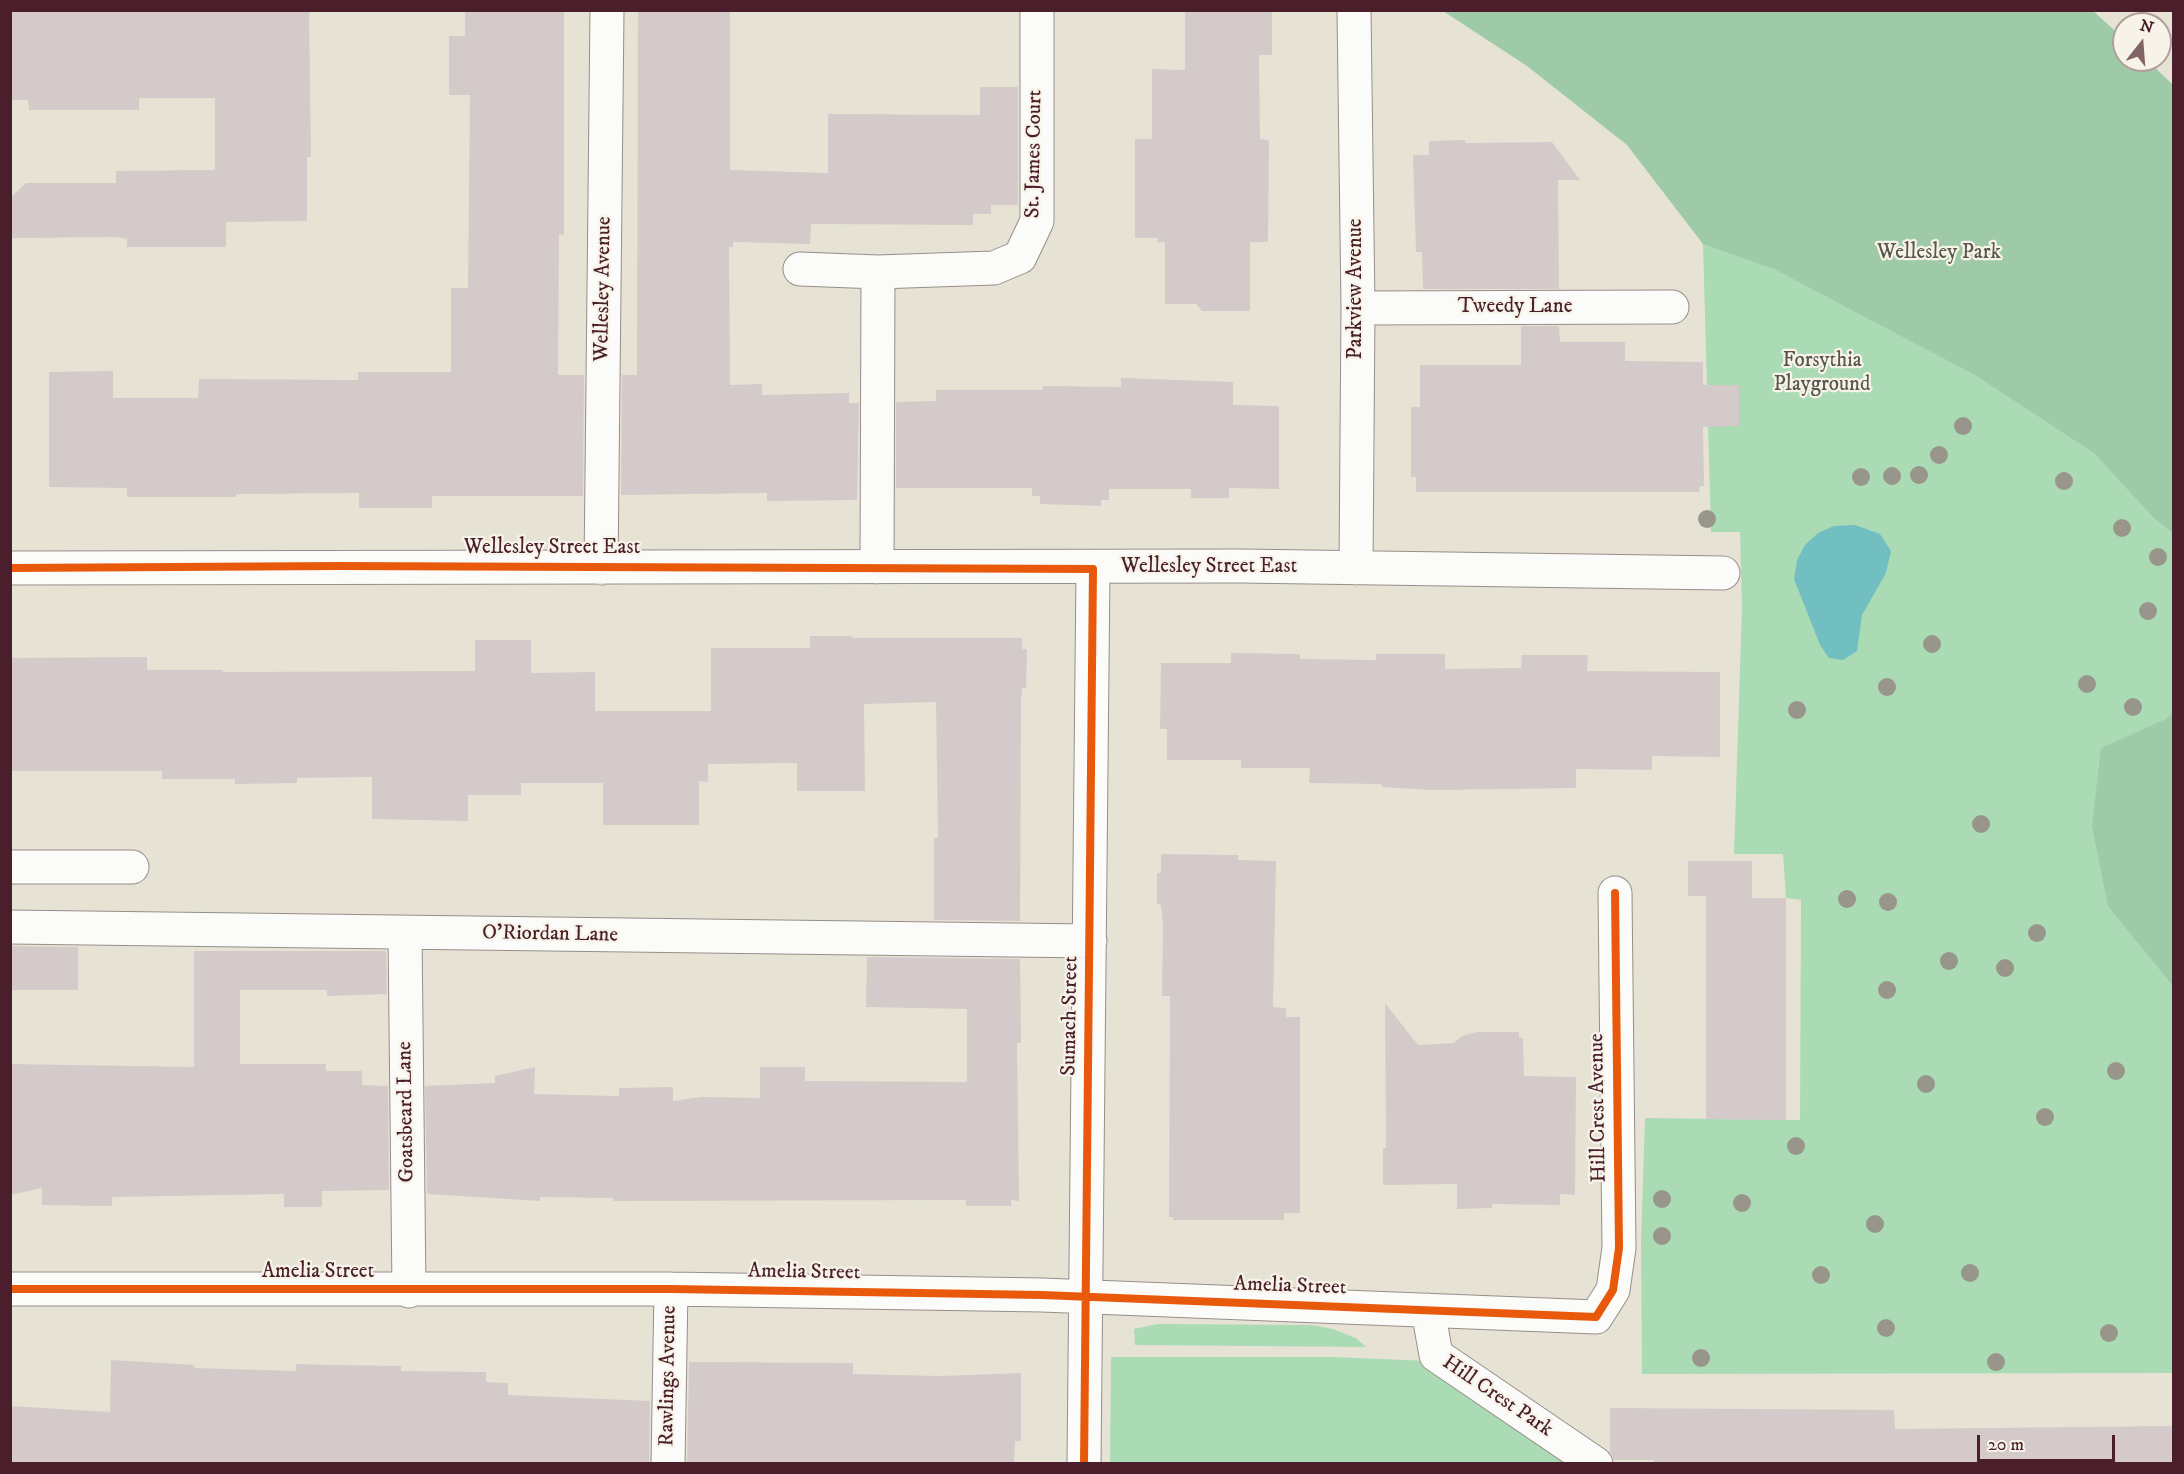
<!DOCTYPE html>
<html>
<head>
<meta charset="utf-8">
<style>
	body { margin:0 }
	#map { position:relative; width:2184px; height:1474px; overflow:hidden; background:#e6e3d5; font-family:"IM FELL DW Pica",serif }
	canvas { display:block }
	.frame { position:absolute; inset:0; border:12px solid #4a1f2b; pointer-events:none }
	.north { position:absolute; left:2112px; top:12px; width:60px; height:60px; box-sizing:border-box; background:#f7f3e8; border:2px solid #b29e9c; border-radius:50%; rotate:17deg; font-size:16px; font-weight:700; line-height:24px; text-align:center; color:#4a1f2b }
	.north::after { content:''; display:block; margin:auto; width:21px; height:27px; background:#816466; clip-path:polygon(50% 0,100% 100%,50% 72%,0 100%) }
	.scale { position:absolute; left:1977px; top:1435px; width:138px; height:27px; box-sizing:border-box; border:3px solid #4a1f2b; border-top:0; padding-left:8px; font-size:18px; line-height:21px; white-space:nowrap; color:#4a1f2b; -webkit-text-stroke:4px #f7f3e8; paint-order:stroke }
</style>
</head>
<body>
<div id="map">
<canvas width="2184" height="1474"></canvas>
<div class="frame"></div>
<div class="north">N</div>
<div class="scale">20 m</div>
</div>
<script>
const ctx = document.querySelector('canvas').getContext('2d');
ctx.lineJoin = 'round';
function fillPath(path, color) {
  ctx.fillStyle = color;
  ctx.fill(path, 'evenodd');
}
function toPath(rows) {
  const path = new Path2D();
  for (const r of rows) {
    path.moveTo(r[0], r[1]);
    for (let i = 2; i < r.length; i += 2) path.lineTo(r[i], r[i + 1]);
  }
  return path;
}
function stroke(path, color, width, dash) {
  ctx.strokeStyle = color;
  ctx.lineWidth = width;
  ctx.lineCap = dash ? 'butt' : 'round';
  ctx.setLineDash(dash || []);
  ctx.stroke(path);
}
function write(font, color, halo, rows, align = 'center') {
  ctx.font = font + ' "IM FELL DW Pica",serif';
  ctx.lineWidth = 4.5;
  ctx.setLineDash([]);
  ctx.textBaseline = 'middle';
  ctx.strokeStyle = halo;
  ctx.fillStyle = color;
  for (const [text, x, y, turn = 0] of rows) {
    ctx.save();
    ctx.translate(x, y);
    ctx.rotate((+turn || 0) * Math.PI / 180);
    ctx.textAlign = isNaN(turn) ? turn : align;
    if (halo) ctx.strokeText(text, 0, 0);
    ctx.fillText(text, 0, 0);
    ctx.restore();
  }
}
fillPath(toPath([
	[2093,11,2124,39,2124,60,2147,60,2173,85,2173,1373,1642,1374,1641,1242,1645,1118,1800,1120,1801,900,1786,898,1783,854,1734,854,1742,607,1740,532,1711,532,1703,244],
	[1158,1324,1312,1325,1333,1329,1356,1338,1366,1347,1135,1345,1134,1329],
	[1111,1357,1334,1357,1428,1361,1571,1464,1110,1464]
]), '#abdbb5');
fillPath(toPath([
	[1443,11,2093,11,2124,39,2124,60,2147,60,2173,85,2173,533,2154,518,2094,453,1975,375,1774,269,1703,244,1627,145,1527,66],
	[2173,712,2173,986,2108,906,2092,826,2101,748,2166,719]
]), '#9ecaa8');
fillPath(toPath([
	[1855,525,1880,534,1891,551,1886,573,1862,615,1857,651,1843,660,1829,658,1820,645,1794,579,1797,560,1805,545,1818,533,1834,526]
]), '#72bfc1');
fillPath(toPath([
	[10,10,309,10,311,157,307,157,307,221,226,222,226,247,127,247,127,239,117,237,10,238,10,198,26,183,116,183,116,171,215,170,215,98,139,98,139,110,29,110,28,100,10,100],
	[465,10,564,10,564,235,559,234,558,375,584,375,583,496,432,496,432,508,359,508,359,493,236,494,236,497,127,497,127,488,49,487,49,372,113,371,113,398,198,398,199,379,358,380,358,372,451,372,451,288,468,288,470,95,449,95,449,36,465,36],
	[638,10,730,10,730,170,828,173,828,114,980,115,980,87,1018,87,1018,205,991,205,991,214,973,214,973,225,811,224,810,244,733,242,733,247,729,247,730,385,762,384,762,395,849,393,849,403,859,403,857,500,767,501,767,493,621,495,622,375,637,375],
	[1185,10,1272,10,1272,55,1259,55,1260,139,1269,140,1268,242,1250,242,1250,311,1202,311,1196,304,1165,304,1165,242,1157,242,1158,238,1135,238,1135,139,1152,139,1152,69,1185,70],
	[1465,140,1465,143,1552,142,1580,180,1558,180,1559,289,1423,289,1422,252,1416,252,1413,155,1429,155,1429,141],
	[1521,326,1559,326,1560,342,1625,342,1625,361,1703,362,1703,385,1739,385,1739,426,1703,427,1704,486,1700,486,1699,492,1416,492,1416,477,1411,477,1411,407,1420,407,1420,365,1521,365],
	[1121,378,1233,382,1233,405,1279,406,1279,489,1229,488,1229,498,1191,498,1191,489,1109,489,1109,500,1101,500,1101,506,1040,504,1040,496,1032,496,1032,488,896,488,896,402,936,401,936,390,1043,390,1043,386,1121,387],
	[810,636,852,636,852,638,1022,638,1022,649,1027,649,1026,688,1022,688,1021,700,1020,921,934,920,934,838,938,838,936,702,864,704,865,791,797,791,797,763,708,764,708,782,699,781,699,825,603,825,603,783,521,783,521,795,468,795,468,821,372,819,372,777,297,778,297,783,235,784,235,779,162,779,162,771,10,771,10,658,147,657,147,670,223,670,223,672,475,671,475,640,531,640,531,673,595,672,595,711,711,711,711,648,810,648],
	[1231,653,1300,654,1300,659,1376,660,1376,654,1445,654,1445,669,1521,668,1522,655,1588,655,1587,671,1720,672,1720,757,1652,756,1652,770,1576,769,1576,788,1432,790,1382,787,1382,784,1309,783,1310,768,1241,768,1241,760,1167,760,1167,729,1160,729,1161,663,1231,663],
	[1161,854,1238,855,1238,860,1276,861,1273,1007,1286,1008,1286,1017,1300,1017,1300,1213,1284,1213,1284,1220,1173,1220,1173,1217,1169,1217,1170,996,1162,996,1163,924,1161,905,1157,904,1157,873,1161,873],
	[1688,861,1752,861,1752,898,1786,898,1786,1120,1706,1119,1706,896,1688,896],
	[10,946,78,947,78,990,10,990],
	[194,951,386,951,387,994,327,996,327,990,240,990,240,1064,326,1064,326,1071,362,1071,362,1085,388,1086,389,1190,322,1191,322,1207,284,1207,284,1194,112,1197,112,1206,42,1205,42,1188,10,1195,10,1064,194,1067],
	[867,957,1020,959,1021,1043,1017,1043,1019,1201,1011,1200,1011,1206,966,1206,966,1200,613,1201,613,1198,540,1197,540,1201,427,1194,425,1086,495,1083,495,1076,535,1067,534,1094,619,1096,619,1088,673,1087,673,1101,702,1097,760,1098,760,1067,805,1067,805,1081,967,1082,967,1009,866,1007],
	[1385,1003,1418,1045,1454,1043,1462,1036,1477,1032,1519,1032,1519,1038,1523,1038,1524,1076,1576,1077,1575,1195,1560,1194,1560,1205,1492,1204,1492,1208,1457,1209,1457,1184,1383,1185,1383,1148,1386,1148],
	[111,1360,195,1365,194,1368,296,1371,296,1364,333,1365,401,1366,401,1371,486,1372,486,1382,508,1383,508,1395,650,1401,649,1464,10,1464,10,1406,110,1412],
	[689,1362,853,1363,853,1374,941,1376,1021,1373,1021,1441,1015,1441,1014,1464,687,1464],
	[1610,1408,1894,1410,1895,1429,2174,1426,2174,1464,1654,1464,1654,1460,1614,1460,1610,1452]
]), '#d4caca');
const minor = toPath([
	[1354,10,1358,308,1356,568],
	[800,269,878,272],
	[1358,308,1672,307],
	[877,567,878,272,994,268,1020,257,1037,221,1037,10],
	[10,568,1241,566,1723,573],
	[601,568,607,10],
	[10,867,132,867],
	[10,927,1090,941],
	[405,933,409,1291],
	[10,1289,671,1289,1042,1295,1596,1317,1613,1290,1619,1248,1615,893],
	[1428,1310,1436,1355,1596,1464],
	[668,1464,671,1289],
	[1084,1464,1093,569]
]);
stroke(minor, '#978e89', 35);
stroke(minor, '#fbfbf9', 33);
stroke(toPath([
	[10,568,339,566,1093,569,1084,1464],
	[10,1289,671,1289,1042,1295,1596,1317,1613,1290,1619,1248,1615,893]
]), '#e8590c', 8);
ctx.fillStyle = '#98958a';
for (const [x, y] of [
	[1963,426],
	[1939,455],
	[1919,475],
	[1892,476],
	[1861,477],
	[2064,481],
	[1707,519],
	[2122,528],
	[2158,557],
	[2148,611],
	[1932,644],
	[2087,684],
	[1887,687],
	[2133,707],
	[1797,710],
	[1981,824],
	[1847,899],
	[1888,902],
	[2037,933],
	[1949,961],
	[2005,968],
	[1887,990],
	[2116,1071],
	[1926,1084],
	[2045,1117],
	[1796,1146],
	[1662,1199],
	[1742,1203],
	[1875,1224],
	[1662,1236],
	[1970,1273],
	[1821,1275],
	[1886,1328],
	[2109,1333],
	[1701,1358],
	[1996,1362]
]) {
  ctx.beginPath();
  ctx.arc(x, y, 9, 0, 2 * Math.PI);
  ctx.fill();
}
write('21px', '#4a1f2b', '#f7f3e8', [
	["St. James Court",1035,154,-89],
	["Wellesley Avenue",604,289,-89],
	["Parkview Avenue",1357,289,-90],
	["Tweedy Lane",1515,308],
	["Wellesley Street East",552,549],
	["Wellesley Street East",1209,568],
	["O'Riordan Lane",550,935,1],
	["Sumach Street",1071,1016,-89],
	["Hill Crest Avenue",1599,1108,-91],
	["Goatsbeard Lane",407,1112,-91],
	["Amelia Street",318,1273],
	["Amelia Street",804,1273,1],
	["Amelia Street",1290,1287,2],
	["Rawlings Avenue",669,1376,-89],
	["Hill Crest Park",1497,1397,34]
]);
write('21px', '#59564d', '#f7f3e8', [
	["Wellesley Park",1939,254],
	["Forsythia",1822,362],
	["Playground",1822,386]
]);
</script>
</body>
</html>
